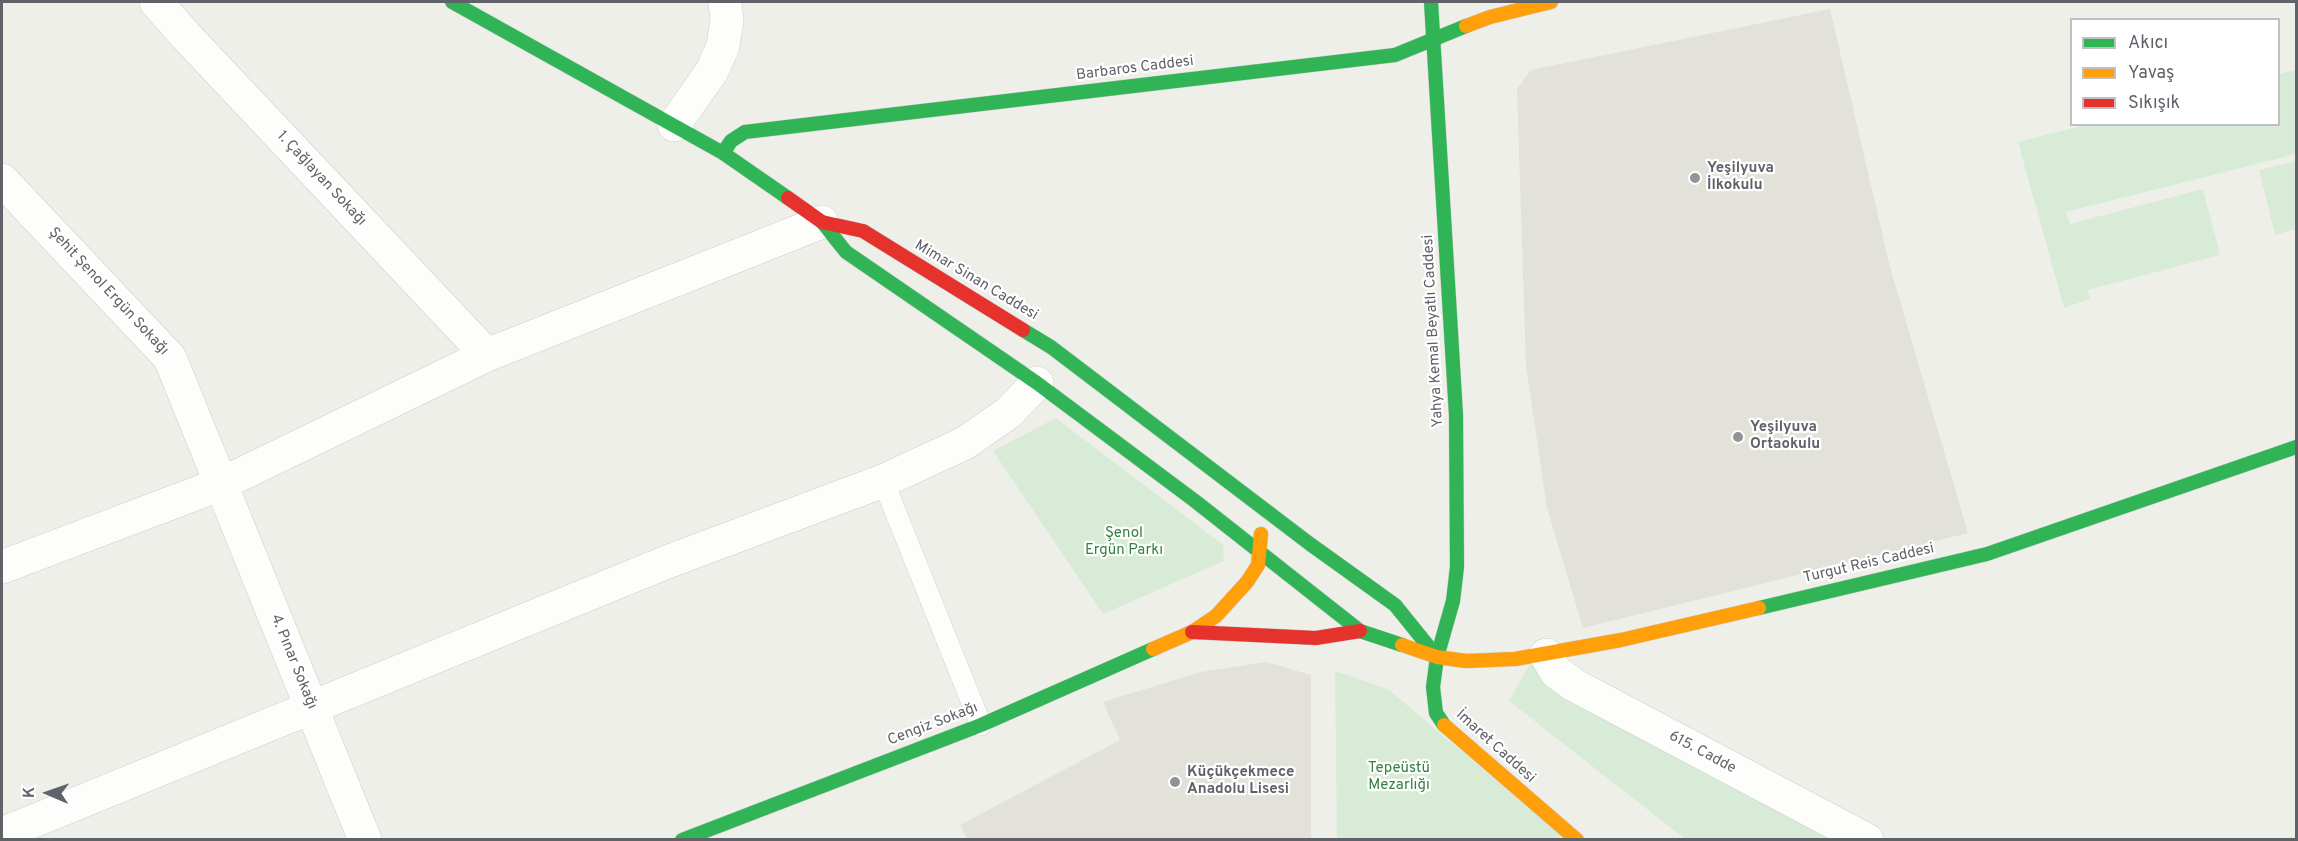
<!DOCTYPE html>
<html>
<head>
<meta charset="utf-8">
<style>
	body { margin:0 }
	#map { position:relative; width:2298px; height:841px; overflow:hidden; background:#efefea; font-family:Overpass,sans-serif }
	canvas { display:block }
	.frame { position:absolute; inset:0; border:3px solid #5f6268; pointer-events:none }
	.legend { position:absolute; left:2070px; top:18px; width:210px; height:108px; box-sizing:border-box; background:#fff; border:2px solid #bfc0c3; margin:0; padding:8px 10px; list-style:none; font-size:18px; color:#5f6268 }
	.legend li { display:flex; align-items:center; gap:12px; height:30px }
	.legend b { width:30px; border:2px solid #bfc0c3 }
	.north { position:absolute; left:18px; top:763px; width:60px; height:60px; -webkit-text-stroke:4px #fff; paint-order:stroke; rotate:272deg; font-size:16px; font-weight:700; line-height:24px; text-align:center; color:#5f6268 }
	.north::after { content:''; display:block; margin:auto; width:21px; height:27px; background:#5f6268; clip-path:polygon(50% 0,100% 100%,50% 72%,0 100%) }
</style>
</head>
<body>
<div id="map">
<canvas width="2298" height="841"></canvas>
<div class="frame"></div>
<ul class="legend">
<li><b style="height:8px;background:#30b455"></b>Akıcı</li>
<li><b style="height:8px;background:#ff9f0a"></b>Yavaş</li>
<li><b style="height:8px;background:#e5322d"></b>Sıkışık</li>
</ul>
<div class="north">K</div>
</div>
<script>
const ctx = document.querySelector('canvas').getContext('2d');
ctx.lineJoin = 'round';
function fillPath(path, color) {
  ctx.fillStyle = color;
  ctx.fill(path, 'evenodd');
}
function toPath(rows) {
  const path = new Path2D();
  for (const r of rows) {
    path.moveTo(r[0], r[1]);
    for (let i = 2; i < r.length; i += 2) path.lineTo(r[i], r[i + 1]);
  }
  return path;
}
function stroke(path, color, width, dash) {
  ctx.strokeStyle = color;
  ctx.lineWidth = width;
  ctx.lineCap = dash ? 'butt' : 'round';
  ctx.setLineDash(dash || []);
  ctx.stroke(path);
}
function write(font, color, halo, rows, align = 'center') {
  ctx.font = font + ' Overpass,sans-serif';
  ctx.lineWidth = 4.5;
  ctx.setLineDash([]);
  ctx.textBaseline = 'middle';
  ctx.strokeStyle = halo;
  ctx.fillStyle = color;
  for (const [text, x, y, turn = 0] of rows) {
    ctx.save();
    ctx.translate(x, y);
    ctx.rotate((+turn || 0) * Math.PI / 180);
    ctx.textAlign = isNaN(turn) ? turn : align;
    if (halo) ctx.strokeText(text, 0, 0);
    ctx.fillText(text, 0, 0);
    ctx.restore();
  }
}
fillPath(toPath([
	[1830,9,1890,267,1968,533,1583,628,1547,508,1526,366,1517,89,1531,70],
	[1266,662,1311,675,1311,839,967,839,960,825,1120,740,1103,702,1201,672]
]), '#e2e1da');
fillPath(toPath([
	[2296,70,2296,154,2066,212,2070,224,2203,189,2220,255,2088,290,2090,299,2064,308,2018,142,2085,125,2278,124,2279,74],
	[2296,161,2296,229,2275,235,2259,170],
	[1056,418,1223,545,1224,561,1103,614,993,451],
	[1530,664,1852,839,1685,839,1509,701],
	[1335,671,1388,689,1565,839,1337,839]
]), '#d8ebd7');
const lane = toPath([
	[883,481,981,725]
]);
const street = toPath([
	[156,2,186,36,487,355],
	[674,125,712,71,723,46,727,21,725,2],
	[2,180,170,358,365,840],
	[2,567,221,484,487,355,822,222],
	[1546,655,1556,672,1574,685,1867,840],
	[2,834,667,562,883,481,965,443,1008,413,1037,383]
]);
const fast = toPath([
	[452,2,723,153,788,198],
	[1431,2,1456,415,1457,567,1453,601,1437,657,1433,687,1436,713,1444,725],
	[723,153,731,141,745,132,1395,55,1466,26],
	[822,222,846,252,1037,383,1195,501,1360,631,1402,645],
	[1023,330,1051,347,1310,544,1395,605,1437,657],
	[1759,608,1987,554,2296,447],
	[682,840,981,725,1153,649]
]);
const slow = toPath([
	[1466,26,1490,17,1551,2],
	[1402,645,1437,657,1466,661,1515,659,1621,640,1759,608],
	[1153,649,1192,632,1216,616,1247,582,1258,565,1261,534],
	[1444,725,1577,840]
]);
const jam = toPath([
	[788,198,822,222,863,231,1023,330],
	[1192,632,1316,638,1360,631]
]);
stroke(lane, '#cccdcc', 22);
stroke(street, '#cccdcc', 34);
stroke(fast, '#cdcdcd', 15);
stroke(slow, '#cdcdcd', 15);
stroke(jam, '#cdcdcd', 15);
stroke(lane, '#fdfdfc', 21);
stroke(street, '#fdfdfc', 33);
stroke(fast, '#30b455', 14);
stroke(slow, '#ff9f0a', 14);
stroke(jam, '#e5322d', 14);
for (const [x, y, r, color] of [
	[1695,178,6,"#919396"],
	[1738,437,6,"#919396"],
	[1175,782,6,"#919396"]
]) {
  const dot = new Path2D();
  dot.arc(x, y, r, 0, 2 * Math.PI);
  ctx.fillStyle = color;
  ctx.fill(dot);
  stroke(dot, '#fff', 2);
}
write('15px', '#5f6268', '#fff', [
	["Barbaros Caddesi",1135,69,-7],
	["1. Çağlayan Sokağı",321,179,47],
	["Mimar Sinan Caddesi",976,281,31],
	["Şehit Şenol Ergün Sokağı",108,292,47],
	["Yahya Kemal Beyatlı Caddesi",1434,331,-93],
	["Turgut Reis Caddesi",1869,564,-13],
	["4. Pınar Sokağı",293,662,68],
	["Cengiz Sokağı",933,725,-21],
	["İmaret Caddesi",1495,747,42],
	["615. Cadde",1702,753,28]
]);
write('bold 15px', '#5f6268', '#fff', [
	["Yeşilyuva",1707,169],
	["İlkokulu",1707,186],
	["Yeşilyuva",1750,428],
	["Ortaokulu",1750,445],
	["Küçükçekmece",1187,773],
	["Anadolu Lisesi",1187,790]
], 'left');
write('15px', '#348140', '#fff', [
	["Şenol",1124,534],
	["Ergün Parkı",1124,551],
	["Tepeüstü",1399,769],
	["Mezarlığı",1399,786]
]);
</script>
</body>
</html>
